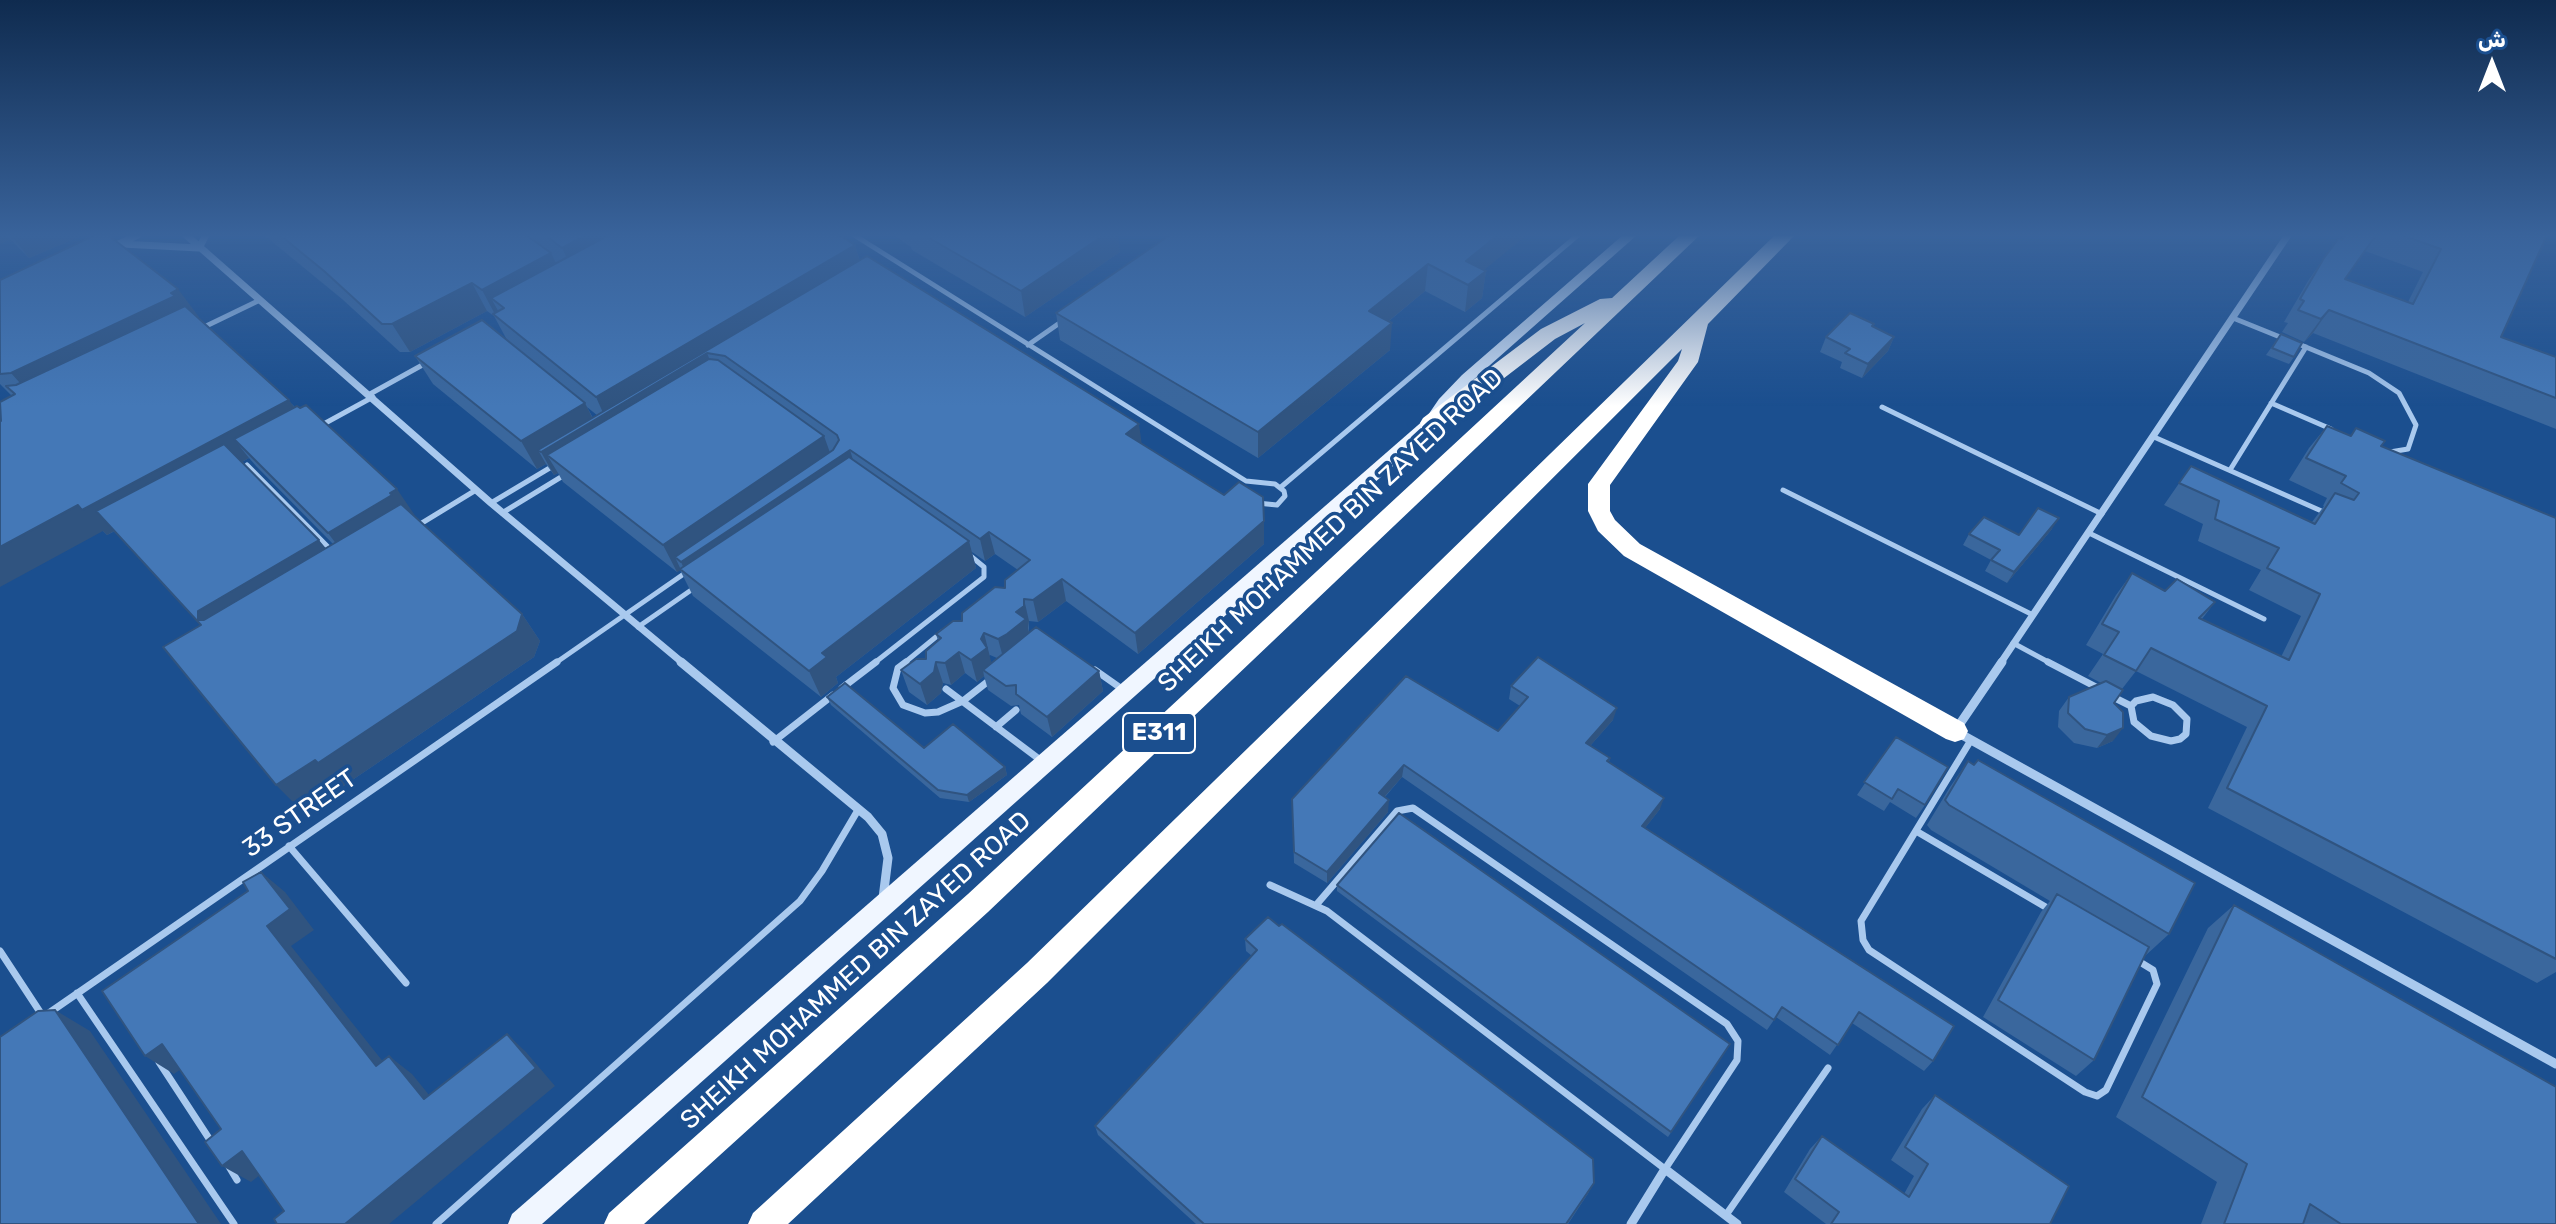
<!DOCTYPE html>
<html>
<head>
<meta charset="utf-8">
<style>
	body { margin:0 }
	#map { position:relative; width:2556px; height:1224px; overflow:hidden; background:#1b4f8f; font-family:Rubik,"Noto Sans Arabic",sans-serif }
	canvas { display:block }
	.north { position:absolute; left:2452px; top:24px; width:80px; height:80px; -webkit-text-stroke:6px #1b4f8f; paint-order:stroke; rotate:0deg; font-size:22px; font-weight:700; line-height:32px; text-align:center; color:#fff }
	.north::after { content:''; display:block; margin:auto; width:28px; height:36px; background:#fff; clip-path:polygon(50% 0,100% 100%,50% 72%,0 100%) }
</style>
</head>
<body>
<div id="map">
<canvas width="2556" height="1224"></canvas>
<div class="north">ش</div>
</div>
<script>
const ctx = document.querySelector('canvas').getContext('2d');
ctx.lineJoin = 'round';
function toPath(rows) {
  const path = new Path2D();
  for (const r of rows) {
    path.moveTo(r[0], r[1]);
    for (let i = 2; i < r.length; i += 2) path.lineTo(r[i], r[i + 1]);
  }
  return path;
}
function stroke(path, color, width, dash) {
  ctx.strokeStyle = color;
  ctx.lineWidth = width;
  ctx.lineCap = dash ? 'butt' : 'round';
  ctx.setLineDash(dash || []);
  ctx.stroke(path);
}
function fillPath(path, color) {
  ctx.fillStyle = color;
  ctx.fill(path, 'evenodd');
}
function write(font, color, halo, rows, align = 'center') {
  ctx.font = font + ' Rubik,sans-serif';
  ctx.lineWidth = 7;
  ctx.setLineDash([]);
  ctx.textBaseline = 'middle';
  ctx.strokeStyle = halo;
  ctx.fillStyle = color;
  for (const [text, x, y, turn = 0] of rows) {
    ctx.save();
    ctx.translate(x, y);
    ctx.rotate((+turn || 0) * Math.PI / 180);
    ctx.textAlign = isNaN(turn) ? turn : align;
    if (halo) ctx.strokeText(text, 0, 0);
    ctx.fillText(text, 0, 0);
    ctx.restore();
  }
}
stroke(toPath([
	[854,235,1246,481,1275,484,1284,491,1285,496,1277,505,1257,503],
	[2233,318,2285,339],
	[202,328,260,300],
	[2296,343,2369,373,2399,393,2416,425,2408,449,2390,452],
	[1028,345,1061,322],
	[370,394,426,363],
	[2271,403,2331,429],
	[1882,407,2102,514],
	[320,426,373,397],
	[2154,437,2326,513],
	[247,465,332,551],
	[2230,470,2306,347],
	[1281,487,1578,235],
	[1783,490,2033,615],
	[491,503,553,466],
	[502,513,566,474],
	[417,526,476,490],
	[2089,533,2264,619],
	[638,627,697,586],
	[2013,643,2052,664],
	[554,664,688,571],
	[873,664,984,577,984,567,967,553],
	[903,664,942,632]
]), '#a9c9ee', 5);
stroke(toPath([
	[906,662,898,668,893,688,903,705,925,713,938,712,963,701,991,679],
	[2048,662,2098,688],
	[1095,670,1122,689],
	[842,688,876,662],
	[946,689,1043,762],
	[2111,696,2131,706],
	[2153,697,2173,705,2187,719,2186,734,2180,739,2171,741,2151,736,2134,722,2131,706,2136,701,2153,697],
	[996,727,1016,710],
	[1971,740,1861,921,1863,940,1869,950,2085,1092,2097,1096,2106,1090,2157,984,2153,970,2135,959],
	[773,742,833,695],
	[1916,831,2049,909],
	[289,846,406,983],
	[1270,885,1327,911,1665,1169,1737,1060,1738,1041,1727,1024,1413,808,1397,811,1317,904],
	[0,951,42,1015],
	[77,993,234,1224],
	[46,1015,557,662],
	[159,1062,212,1143],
	[228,1165,237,1180],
	[1726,1215,1828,1068],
	[436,1224,800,901,822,871,858,810]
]), '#a9c9ee', 7);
stroke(toPath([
	[186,235,491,503,684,664],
	[122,244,199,248,206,235],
	[110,248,138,235],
	[2000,664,2288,235]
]), '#a9c9ee', 7);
stroke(toPath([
	[681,662,868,817,882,834,888,858,883,898],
	[2002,662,1955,731,2556,1064],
	[1631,1224,1665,1169,1737,1224]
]), '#a9c9ee', 9);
fillPath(toPath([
	[1623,235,1637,235,1472,381,1438,421,1428,421,1426,418,1439,399,1462,375,1623,235]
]), '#d6e6fa');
fillPath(toPath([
	[1431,417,1437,419,1440,423,1437,427,542,1224,508,1224,512,1214,1425,419,1431,417]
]), '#f0f6ff');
fillPath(toPath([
	[1680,235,1700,235,988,912,644,1224,604,1224,609,1213,968,894,1585,323,1555,339,1439,428,1423,428,1420,423,1423,418,1541,329,1600,299,1612,298,1680,235],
	[1775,235,1795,235,1708,324,1698,362,1610,485,1610,511,1615,520,1640,544,1964,723,1968,731,1964,739,1955,742,1946,739,1624,556,1598,531,1588,511,1588,484,1678,361,1682,349,1047,983,788,1224,748,1224,753,1213,1027,963,1775,235]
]), '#fff');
fillPath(toPath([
	[0,235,84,235,29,258,11,240],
	[264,235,839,235,855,245,860,261,1141,443,1264,544,1138,654,1066,601,1038,622,1029,621,1029,632,1099,671,1103,691,1052,737,1021,714,1019,705,1011,706,988,690,984,676,977,682,965,673,951,685,943,683,941,693,927,705,909,692,901,670,926,659,938,641,936,634,962,621,1005,588,1018,570,995,554,985,561,972,552,976,568,836,677,838,683,821,697,693,596,680,570,677,572,563,482,558,473,554,475,546,464,537,469,433,384,415,356,507,340,494,316,487,311,410,352,400,352,342,299],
	[587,407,598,416,593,418],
	[990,655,997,658,991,663,989,656],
	[893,235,1118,235,1120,252,1025,317,912,250,911,247],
	[1170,235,1485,270,1486,271,1482,298,1465,312,1425,291,1389,321,1390,350,1258,458,1060,340,1056,313],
	[2344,235,2547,235,2501,337,2556,357,2556,429,2313,333,2304,342,2282,332,2288,323,2284,322,2308,281,2324,258],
	[2365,251,2423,272,2408,302,2345,279],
	[0,280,199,317,198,318,295,407,522,614,540,641,534,657,342,787,339,785,301,810,201,625,115,531,107,535,103,531,12,396,0,384],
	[249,458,256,466,333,544,325,548,242,462],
	[1874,324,1873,327,1894,337,1888,351,1862,378,1840,368,1842,362,1820,352,1826,337],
	[2281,334,2294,357,2289,364,2266,355],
	[2327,426,2350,436,2356,428,2381,446,2556,518,2556,972,2537,983,2208,808,2247,727,2136,671,2122,689,2114,703,2113,741,2097,748,2074,743,2058,727,2059,711,2069,697,2101,683,2088,676,2103,654,2086,645,2116,595,2132,573,2165,591,2215,602,2202,619,2281,657,2301,616,2249,590,2261,570,2198,541,2203,524,2164,505,2191,466,2312,522,2324,506,2323,506,2327,498,2289,480,2309,448],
	[2052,529,2007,583,1985,571,1991,560,1963,545,1969,534,2019,535],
	[1511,686,1613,720,1590,746,1610,758,1609,762,1660,809,1645,828,1933,1061,1924,1071,1852,1023,1830,1055,1776,1017,1767,1030,1402,777,1385,797,1388,812,1327,883,1294,863,1292,799,1498,731,1520,706,1509,699],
	[827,697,924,748,1005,767,1007,775,969,802,940,798,831,705],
	[1896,737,1925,805,1916,818,1890,802,1884,811,1857,795],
	[1968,761,2169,934,2145,956,2094,1060,2076,1076,1983,1017,2041,912,2050,901,1931,830,1927,825,1950,787],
	[1337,885,1730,1044,1668,1137,1337,891],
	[2234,905,2556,1224,2201,1224,2217,1182,2116,1117,2208,928],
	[1245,939,1589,1192,1568,1224,1196,1224,1098,1135,1095,1126,1252,956,1246,951],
	[1935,1095,2050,1224,1826,1224,1784,1192,1810,1149,1822,1136,1904,1194,1914,1176,1891,1160,1922,1109]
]), '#3a679d');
fillPath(toPath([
	[0,235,7,235,11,240,0,244],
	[21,235,84,235,29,258,13,238],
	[586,235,650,235,575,275,562,248],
	[1104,235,1118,235,1120,252,1025,317,1021,291],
	[1498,235,1527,235,1467,284,1466,261],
	[855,245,863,273,707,353,716,376,547,455,558,473,554,475,541,452,538,450,546,464,537,469,521,441,585,403,594,421,604,415,596,397],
	[551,253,565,281,491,298,501,316,497,318,482,290],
	[1428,264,1425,291,1368,338,1369,311],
	[1486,271,1482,298,1465,312,1468,285],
	[472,283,487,311,410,352,392,324],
	[178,289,199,317,36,401,11,373],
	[2329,310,2313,333,2304,342,2321,319],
	[1392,323,1390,350,1258,458,1258,432],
	[1894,337,1888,351,1862,378,1868,364],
	[289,400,308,426,234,439,249,458,107,535,103,531,0,587,0,547,78,505],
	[1139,424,1142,446,1126,434],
	[824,436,833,461,850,450,857,473,687,575,681,562,675,557,681,570,677,572,663,545],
	[397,489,416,517,349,561,328,533],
	[2059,518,2052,529,2007,583,2014,572],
	[1264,521,1264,544,1138,654,1135,633],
	[989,532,995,554,985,561,980,539],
	[319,540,340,566,223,637,198,620,198,611],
	[969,541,976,568,836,677,838,683,821,697,809,671,822,653],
	[1062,579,1066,601,1038,622,1033,600],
	[1024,599,1029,621,1028,628,1031,641,1004,661,998,639],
	[522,614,540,641,534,657,342,787,339,785,301,810,276,785],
	[984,633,993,669,983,670,984,676,977,682,971,660],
	[959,652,965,673,951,685,945,663],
	[936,662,943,683,941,693,927,705,920,684],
	[1099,671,1103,691,1052,737,1047,717],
	[1617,708,1613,720,1582,755,1586,743],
	[2123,728,2113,741,2097,748,2107,735],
	[1404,765,1402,777,1378,804,1379,793],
	[1005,767,1007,775,969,802,967,795],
	[1664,798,1660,809,1638,837,1642,826],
	[1389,800,1388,812,1327,883,1327,872],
	[261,872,285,892,314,930,291,946,400,1083,376,1066,267,926],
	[55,1010,90,1031,221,1224,199,1224],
	[507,1034,526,1052,555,1086,389,1224,345,1224],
	[162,1044,191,1062,174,1074,145,1056],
	[389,1056,412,1074,447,1117,424,1099],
	[242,1151,270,1167,251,1182,222,1166]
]), '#305480');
const building = toPath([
	[9,235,21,235,13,238,9,235],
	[95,235,108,235,178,289,171,293,175,296,11,373,0,374,0,280,95,235],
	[280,235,526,235,551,253,482,290,472,283,392,324,382,324,324,271,280,235],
	[545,235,586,235,562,248,545,235],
	[609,235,839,235,855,245,596,397,493,314,504,308,491,298,609,235],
	[924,235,1104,235,1021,291,924,235],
	[1170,235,1498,235,1466,261,1486,271,1468,285,1428,264,1369,311,1392,323,1258,432,1056,313,1170,235],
	[2345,235,2376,235,2345,279,2413,304,2441,249,2401,235,2547,235,2501,337,2556,357,2556,398,2329,310,2321,319,2298,310,2304,301,2300,299,2324,258,2339,238,2342,240,2345,235],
	[867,256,1139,424,1126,434,1224,495,1239,482,1263,497,1264,521,1135,633,1062,579,1033,600,1024,599,1024,606,1016,612,1026,619,1007,634,998,639,984,633,981,639,987,648,971,660,959,652,945,663,936,662,934,672,920,684,901,670,916,659,926,659,926,651,941,638,936,634,953,621,962,621,962,613,995,587,1005,588,1005,580,1030,560,989,532,980,539,850,450,681,562,675,557,833,450,839,440,837,435,725,356,707,353,541,452,538,450,867,256],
	[185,306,289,400,82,510,78,505,0,547,0,421,1,421,0,402,15,394,6,386,16,385,185,306],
	[1850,313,1874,324,1872,326,1894,337,1868,364,1845,353,1850,349,1826,337,1850,313],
	[482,320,585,403,521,441,415,356,482,320],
	[2281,334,2302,343,2294,357,2272,348,2281,334],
	[709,359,718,360,824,436,663,545,547,455,709,359],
	[306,405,397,489,390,493,392,495,328,533,234,439,297,406,300,408,306,405],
	[2327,426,2351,436,2356,428,2385,441,2381,446,2556,518,2556,959,2227,788,2267,706,2151,648,2136,671,2104,655,2119,632,2102,624,2132,573,2165,591,2177,579,2215,602,2199,618,2289,660,2320,594,2267,568,2279,548,2215,519,2219,501,2179,483,2191,466,2315,524,2335,493,2354,500,2359,493,2341,483,2346,476,2306,458,2327,426],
	[224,444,319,540,198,611,198,620,204,620,401,504,522,614,517,631,318,763,315,760,276,785,163,647,201,625,96,511,224,444],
	[849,457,969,541,822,653,827,657,809,671,680,569,849,457],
	[2038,508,2059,518,2014,572,1991,560,2000,550,1969,534,1984,517,2019,535,2038,508],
	[1036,627,1099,671,1047,717,1016,694,1016,685,1006,686,983,670,1036,627],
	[1538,657,1617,708,1586,743,1610,758,1607,761,1664,798,1642,826,1954,1026,1933,1061,1859,1012,1838,1045,1782,1007,1774,1020,1404,765,1379,793,1389,800,1327,872,1294,852,1292,799,1406,676,1498,731,1528,697,1511,686,1538,657],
	[2106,681,2123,690,2114,703,2123,712,2123,728,2107,735,2085,729,2068,713,2069,697,2106,681],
	[845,683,924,748,953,724,1005,767,967,795,938,790,827,697,845,683],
	[1896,737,1948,767,1925,805,1898,789,1892,799,1864,782,1896,737],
	[1978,760,2195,883,2169,934,1949,805,1945,800,1968,761,1974,765,1978,760],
	[1399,813,1730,1044,1671,1132,1337,885,1399,813],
	[261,872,290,909,267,926,376,1066,389,1056,424,1099,507,1034,536,1068,345,1224,277,1224,274,1219,284,1211,242,1151,222,1166,205,1142,221,1129,162,1044,145,1056,102,991,248,891,243,882,261,872],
	[2057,894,2149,947,2094,1060,1998,1000,2057,894],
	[2234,905,2556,1087,2556,1224,2341,1224,2310,1204,2303,1224,2224,1224,2247,1164,2142,1097,2234,905],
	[1268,917,1279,926,1282,924,1593,1159,1594,1183,1566,1224,1204,1224,1095,1126,1257,950,1245,939,1268,917],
	[55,1010,199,1224,0,1224,0,1037,38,1011,55,1010],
	[1935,1095,2069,1186,2050,1224,1831,1224,1839,1212,1795,1179,1822,1136,1909,1197,1928,1164,1905,1147,1935,1095]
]);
fillPath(building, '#4478b7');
stroke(building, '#305480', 2);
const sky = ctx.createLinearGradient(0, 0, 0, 406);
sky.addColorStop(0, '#0f2b4f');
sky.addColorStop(0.58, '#39639b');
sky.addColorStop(1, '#39639b00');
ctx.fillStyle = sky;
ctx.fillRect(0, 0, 2556, 406);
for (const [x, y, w] of [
	[1159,733,72]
]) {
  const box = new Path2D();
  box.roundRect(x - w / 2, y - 20, w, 40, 6);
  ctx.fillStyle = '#1b4f8f';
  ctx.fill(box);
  stroke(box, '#fff', 2);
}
write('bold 24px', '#fff', null, [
	["E311",1159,733]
]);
write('26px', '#fff', '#1b4f8f', [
	["SHEIKH MOHAMMED BIN ZAYED ROAD",1331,531,-43],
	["33 STREET",300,814,-35],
	["SHEIKH MOHAMMED BIN ZAYED ROAD",856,971,-42]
]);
</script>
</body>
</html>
